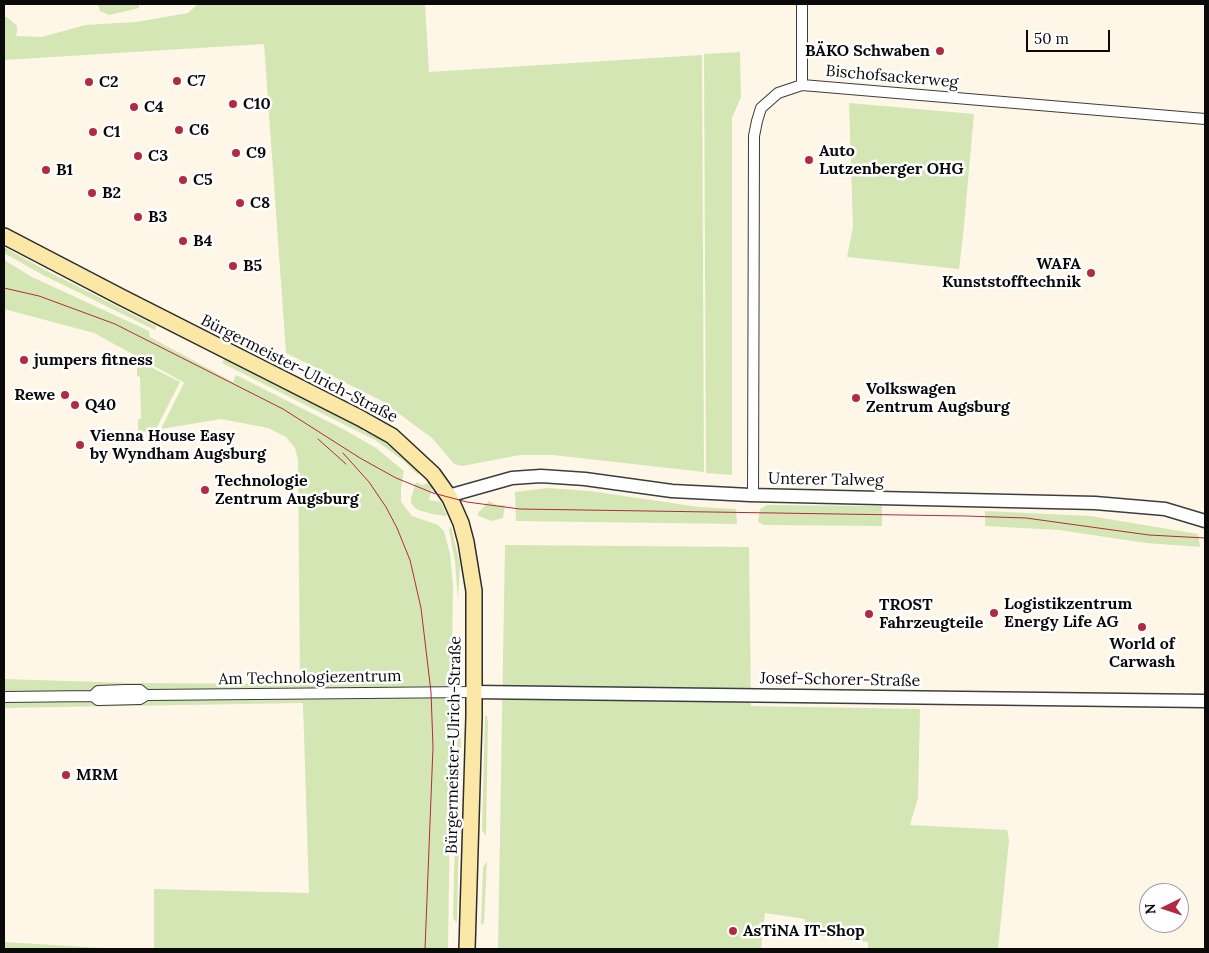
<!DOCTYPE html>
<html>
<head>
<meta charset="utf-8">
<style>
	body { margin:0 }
	#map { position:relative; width:1209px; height:953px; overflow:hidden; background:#fef7e8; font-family:Lora,serif }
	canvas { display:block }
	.frame { position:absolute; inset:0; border:5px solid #0a0a0a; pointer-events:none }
	.north { position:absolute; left:1139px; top:883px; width:50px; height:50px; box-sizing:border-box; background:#fff; border:1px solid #9d9d9d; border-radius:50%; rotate:266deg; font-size:14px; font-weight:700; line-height:20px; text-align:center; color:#0a0a0a }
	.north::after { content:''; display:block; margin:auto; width:18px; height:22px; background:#b22a42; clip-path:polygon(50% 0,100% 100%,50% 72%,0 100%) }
	.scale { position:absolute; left:1026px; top:30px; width:84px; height:22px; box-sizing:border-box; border:2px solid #0a0a0a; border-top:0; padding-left:6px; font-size:15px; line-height:18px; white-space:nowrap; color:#0a0a0a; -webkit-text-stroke:4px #fff; paint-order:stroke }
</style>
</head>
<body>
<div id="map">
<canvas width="1209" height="953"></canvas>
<div class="frame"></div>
<div class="north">N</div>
<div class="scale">50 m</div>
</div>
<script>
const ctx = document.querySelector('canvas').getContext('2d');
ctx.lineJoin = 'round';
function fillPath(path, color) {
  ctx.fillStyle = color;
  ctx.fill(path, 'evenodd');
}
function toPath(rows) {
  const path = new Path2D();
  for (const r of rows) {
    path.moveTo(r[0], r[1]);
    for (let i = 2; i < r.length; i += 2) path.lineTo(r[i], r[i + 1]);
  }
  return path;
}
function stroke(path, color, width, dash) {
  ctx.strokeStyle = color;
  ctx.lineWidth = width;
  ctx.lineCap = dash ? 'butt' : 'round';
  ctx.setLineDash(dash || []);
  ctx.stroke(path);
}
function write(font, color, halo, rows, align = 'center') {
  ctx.font = font + ' Lora,serif';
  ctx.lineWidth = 5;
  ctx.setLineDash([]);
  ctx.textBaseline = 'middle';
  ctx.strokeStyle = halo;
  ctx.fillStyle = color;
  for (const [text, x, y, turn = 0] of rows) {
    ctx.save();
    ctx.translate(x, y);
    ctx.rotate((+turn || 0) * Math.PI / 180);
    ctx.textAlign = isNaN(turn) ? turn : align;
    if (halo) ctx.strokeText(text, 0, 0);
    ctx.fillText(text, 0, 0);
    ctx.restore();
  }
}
fillPath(toPath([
	[98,4,139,4,139,8,109,15,100,11],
	[198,4,425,4,429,72,702,55,704,472,553,455,520,455,462,466,454,464,432,438,382,401,286,353,264,44,4,60,4,17,7,17,17,26,17,33,15,36,42,37,85,25,136,22,188,13],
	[740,52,741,97,732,118,732,475,706,473,704,54],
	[849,103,974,114,963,236,959,269,847,257,853,227],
	[4,247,45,270,156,326,155,330,43,275,4,253],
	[4,260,32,277,149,331,150,337,233,382,236,375,343,429,376,448,404,471,401,488,401,502,412,516,438,525,444,531,450,554,453,586,448,949,154,949,154,889,309,893,303,703,4,708,4,679,130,683,300,684,298,460,295,448,286,437,268,428,221,419,161,429,184,383,194,388,94,333,4,309],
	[131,357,180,382,155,431,138,432,138,419,141,419,140,377,137,376,137,366,130,362],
	[224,359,257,374,259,377,362,428,363,431,377,437,394,449,420,473,417,474,405,462,375,440,222,363],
	[416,482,422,485,428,483,432,488,429,500,441,502,447,516,432,514,418,510,414,507,411,503,411,498],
	[548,488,590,491,699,507,736,509,737,524,516,521,515,492],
	[489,501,497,505,505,505,503,518,492,521,478,516,478,513],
	[767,505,882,506,882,526,764,525,758,522,760,509],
	[985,511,1090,516,1198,534,1200,547,1146,543,1059,530,985,526],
	[451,526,460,565,458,599,455,561,449,530],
	[505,545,749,547,751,706,920,709,918,798,910,825,1007,830,1009,840,998,949,868,949,868,942,804,933,805,919,765,913,761,949,498,949],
	[485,716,487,716,488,723,486,836,482,830],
	[458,719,461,738,457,922,454,920,453,916],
	[487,861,484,923,481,925,483,867],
	[4,942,120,949,4,949]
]), '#d4e6b4');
const minor = toPath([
	[802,4,802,85],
	[753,495,754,136,757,121,761,108,778,93,802,85,1205,119],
	[93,696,98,691,126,690,140,690,146,695],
	[4,697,93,696,98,700,140,699,146,695,474,692]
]);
const tertiary = toPath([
	[448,496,512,478,541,476,585,479,672,491,750,495,1095,503,1165,509,1205,521],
	[474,692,1205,701]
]);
const secondary = toPath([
	[4,236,121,297,360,418,392,436,433,474,450,498,461,523,466,542,474,591,474,717,467,949]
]);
stroke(minor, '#3d3d3d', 12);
stroke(tertiary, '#3d3d3d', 15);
stroke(secondary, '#2c2c2c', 18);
stroke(minor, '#fff', 10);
stroke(tertiary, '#fff', 12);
stroke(secondary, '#fbe7a6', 15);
stroke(toPath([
	[4,288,39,296,115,324,283,409,360,458,396,478,433,493,467,502,520,509,966,516,1026,518,1149,535,1205,538],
	[318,439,346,464],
	[343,453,369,482,386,507,397,528,410,560,421,608,431,692,433,747,425,949]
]), '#b22a42', 1);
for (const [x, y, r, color] of [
	[940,51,5,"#b22a42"],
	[177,81,5,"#b22a42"],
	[89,82,5,"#b22a42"],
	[233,104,5,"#b22a42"],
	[134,107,5,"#b22a42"],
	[179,130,5,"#b22a42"],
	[93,132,5,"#b22a42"],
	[236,153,5,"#b22a42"],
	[138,156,5,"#b22a42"],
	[809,160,5,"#b22a42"],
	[46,170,5,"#b22a42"],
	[183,180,5,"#b22a42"],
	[92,193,5,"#b22a42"],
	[240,203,5,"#b22a42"],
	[138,217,5,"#b22a42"],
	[183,241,5,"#b22a42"],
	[233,266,5,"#b22a42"],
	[1091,273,5,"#b22a42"],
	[24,360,5,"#b22a42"],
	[65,395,5,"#b22a42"],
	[856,398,5,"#b22a42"],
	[75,405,5,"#b22a42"],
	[80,445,5,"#b22a42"],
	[205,490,5,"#b22a42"],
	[994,613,5,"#b22a42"],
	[869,614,5,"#b22a42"],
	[1142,627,5,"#b22a42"],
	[66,775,5,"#b22a42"],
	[733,931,5,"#b22a42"]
]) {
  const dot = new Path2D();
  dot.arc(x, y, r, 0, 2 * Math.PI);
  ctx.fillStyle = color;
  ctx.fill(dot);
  stroke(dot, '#fff', 2);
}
write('bold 16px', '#0a0a0a', '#fff', [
	["BÄKO Schwaben",930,51,"right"],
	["C7",187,81],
	["C2",99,82],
	["C10",243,104],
	["C4",144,107],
	["C6",189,130],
	["C1",103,132],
	["Auto",819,151],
	["Lutzenberger OHG",819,169],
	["C9",246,153],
	["C3",148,156],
	["B1",56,170],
	["C5",193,180],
	["B2",102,193],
	["C8",250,203],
	["B3",148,217],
	["B4",193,241],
	["WAFA",1081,264,"right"],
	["Kunststofftechnik",1081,282,"right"],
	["B5",243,266],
	["jumpers fitness",34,360],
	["Volkswagen",866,389],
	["Zentrum Augsburg",866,407],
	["Rewe",55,395,"right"],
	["Q40",85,405],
	["Vienna House Easy",90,436],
	["by Wyndham Augsburg",90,454],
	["Technologie",215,481],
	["Zentrum Augsburg",215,499],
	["Logistikzentrum",1004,604],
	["Energy Life AG",1004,622],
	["TROST",879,605],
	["Fahrzeugteile",879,623],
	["World of",1142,644,"center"],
	["Carwash",1142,662,"center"],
	["MRM",76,775],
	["AsTiNA IT-Shop",743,931]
], 'left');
write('16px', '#0a0a0a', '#fff', [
	["Bischofsackerweg",892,77,5],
	["Bürgermeister-Ulrich-Straße",299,369,27],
	["Unterer Talweg",826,480,1],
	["Am Technologiezentrum",310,678,-1],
	["Josef-Schorer-Straße",840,680,1],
	["Bürgermeister-Ulrich-Straße",454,745,-89]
]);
</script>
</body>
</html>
